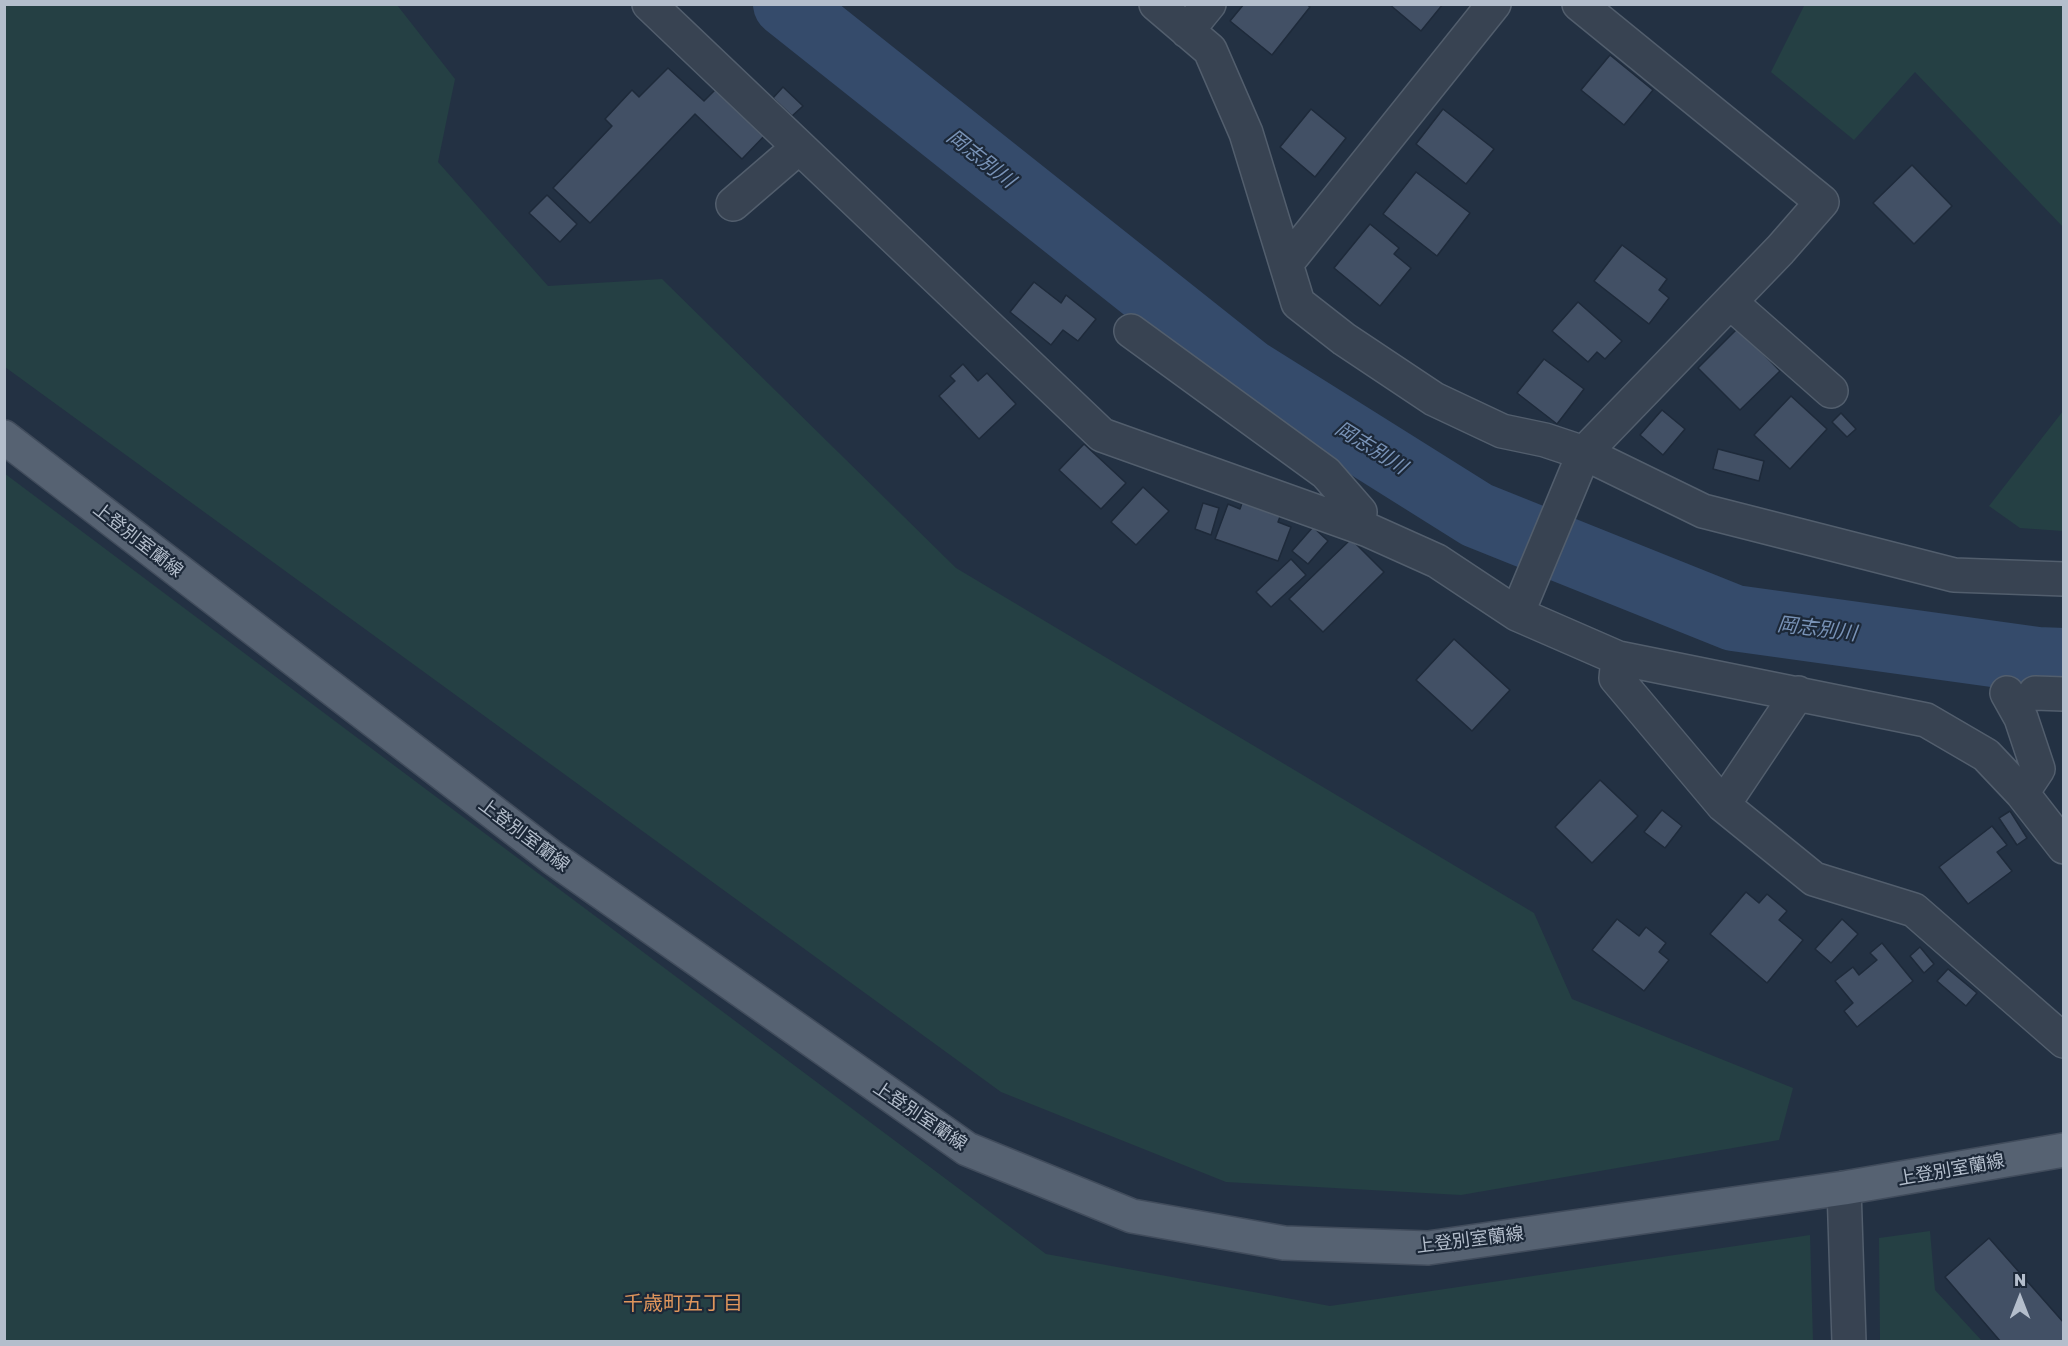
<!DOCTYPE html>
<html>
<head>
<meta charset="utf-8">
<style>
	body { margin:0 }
	#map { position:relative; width:2068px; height:1346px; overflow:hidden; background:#233143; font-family:"Golos Text",sans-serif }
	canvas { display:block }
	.frame { position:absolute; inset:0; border:6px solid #b4becc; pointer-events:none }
	.north { position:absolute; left:1990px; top:1268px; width:60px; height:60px; -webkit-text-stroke:4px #1c2838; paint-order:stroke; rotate:0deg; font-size:16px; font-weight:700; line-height:24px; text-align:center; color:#b4becc }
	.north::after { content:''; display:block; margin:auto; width:21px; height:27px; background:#b4becc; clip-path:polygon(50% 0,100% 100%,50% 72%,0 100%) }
</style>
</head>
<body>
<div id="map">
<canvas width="2068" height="1346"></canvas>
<div class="frame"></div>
<div class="north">N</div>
</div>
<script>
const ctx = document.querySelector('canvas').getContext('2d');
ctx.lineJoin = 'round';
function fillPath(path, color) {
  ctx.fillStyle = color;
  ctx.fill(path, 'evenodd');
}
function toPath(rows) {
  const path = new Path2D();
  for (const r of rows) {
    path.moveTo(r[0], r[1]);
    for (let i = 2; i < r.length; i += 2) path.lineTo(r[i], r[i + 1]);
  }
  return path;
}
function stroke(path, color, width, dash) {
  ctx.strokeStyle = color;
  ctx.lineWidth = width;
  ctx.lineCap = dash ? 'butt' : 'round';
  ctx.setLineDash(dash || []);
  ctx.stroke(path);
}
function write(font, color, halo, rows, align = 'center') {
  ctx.font = font + ' "Golos Text","Noto Sans JP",sans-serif';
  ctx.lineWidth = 4.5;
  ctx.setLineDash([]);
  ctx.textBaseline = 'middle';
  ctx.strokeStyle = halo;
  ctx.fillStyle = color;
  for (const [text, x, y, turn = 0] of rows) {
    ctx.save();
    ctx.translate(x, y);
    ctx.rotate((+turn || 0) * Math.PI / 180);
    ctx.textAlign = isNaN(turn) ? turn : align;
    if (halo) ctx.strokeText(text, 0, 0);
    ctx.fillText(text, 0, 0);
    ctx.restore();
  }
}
fillPath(toPath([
	[5,4,397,5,455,79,438,162,548,286,662,279,956,568,1534,913,1572,999,1793,1088,1779,1140,1461,1195,1226,1182,1001,1092,5,367],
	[1805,4,2063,5,2063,227,1915,72,1854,140,1771,72],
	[2063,411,2063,531,2020,528,1989,506],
	[4,473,1046,1254,1330,1306,1810,1235,1813,1341,5,1341],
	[1930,1231,1935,1290,1982,1341,1880,1341,1879,1238]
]), '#254044');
stroke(toPath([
	[786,4,1249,372,1477,515,1734,618,2037,660,2064,661]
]), '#354b6b', 66);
const building = toPath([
	[1244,4,1306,4,1310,7,1272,55,1230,21,1244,4],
	[1389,4,1443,4,1421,31,1389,4],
	[1610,55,1653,90,1624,125,1581,90,1610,55],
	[668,68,704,101,719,86,767,133,742,159,695,114,590,223,553,188,612,126,605,119,632,90,639,97,668,68],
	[783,87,803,106,792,116,773,98,783,87],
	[1311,109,1346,138,1315,177,1280,147,1311,109],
	[1443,109,1494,149,1466,184,1416,144,1443,109],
	[1912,165,1952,206,1914,244,1873,203,1912,165],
	[1416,172,1470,213,1437,256,1383,214,1416,172],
	[547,195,577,224,560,242,529,213,547,195],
	[1370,224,1399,248,1394,254,1411,268,1380,306,1334,268,1370,224],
	[1622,245,1667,279,1659,290,1669,298,1649,324,1594,281,1622,245],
	[1034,282,1061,303,1066,295,1096,319,1078,341,1063,330,1051,345,1010,312,1034,282],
	[1578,302,1622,341,1605,359,1597,352,1588,362,1552,331,1578,302],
	[1738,328,1780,371,1740,410,1698,368,1738,328],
	[1544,359,1584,389,1557,424,1517,393,1544,359],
	[963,364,978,381,987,373,1016,404,979,439,939,396,955,381,950,376,963,364],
	[1791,396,1827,429,1790,469,1754,435,1791,396],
	[1662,410,1685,429,1663,455,1640,435,1662,410],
	[1841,413,1856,429,1847,437,1832,422,1841,413],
	[1084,444,1126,483,1101,509,1059,470,1084,444],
	[1718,449,1764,461,1759,481,1713,469,1718,449],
	[1143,487,1169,511,1136,545,1111,522,1143,487],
	[1243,500,1281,514,1278,522,1291,527,1278,561,1215,539,1228,504,1240,509,1243,500],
	[1203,503,1219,508,1211,535,1195,529,1203,503],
	[1313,527,1328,541,1308,564,1292,551,1313,527],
	[1351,539,1384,572,1323,632,1289,599,1351,539],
	[1291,559,1306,575,1271,607,1256,592,1291,559],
	[1454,639,1510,690,1472,731,1416,680,1454,639],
	[1600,780,1638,816,1592,863,1555,827,1600,780],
	[1662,810,1682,826,1665,848,1644,832,1662,810],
	[2010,811,2027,838,2017,845,1999,818,2010,811],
	[1992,826,2007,845,1997,852,2012,871,1968,904,1939,867,1992,826],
	[1746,892,1759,903,1767,894,1787,911,1779,920,1803,940,1767,983,1710,934,1746,892],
	[1617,919,1639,936,1646,927,1666,943,1659,952,1669,960,1644,991,1592,950,1617,919],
	[1842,919,1858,934,1831,963,1815,949,1842,919],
	[1882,943,1913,981,1857,1027,1844,1011,1853,1003,1835,981,1853,967,1859,975,1877,960,1870,953,1882,943],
	[1920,947,1934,964,1924,973,1910,956,1920,947],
	[1948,969,1977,993,1966,1006,1937,981,1948,969],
	[1989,1238,2064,1323,2064,1342,2001,1342,1945,1277,1989,1238]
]);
fillPath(building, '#425065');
stroke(building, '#1e2a3a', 1.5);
const minor = toPath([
	[649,4,1102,435,1368,530,1437,561,1517,614,1618,658,1926,720,1986,755,2022,793,2064,847],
	[1156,4,1210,50,1246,133,1298,303,1344,339,1434,399,1502,431,1545,440,1584,453,1703,511,1954,575,2064,579],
	[1187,31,1209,4],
	[733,204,798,148],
	[1286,264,1494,4],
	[1730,302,1831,391],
	[1131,331,1326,473,1360,512,1359,526],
	[1517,614,1584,453,1780,250,1822,202,1579,4],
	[1618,658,1616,678,1723,805,1814,879,1914,910,2064,1041],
	[2007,693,2021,718,2038,769,2022,793],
	[2035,693,2064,694],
	[1723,805,1798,693],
	[1844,1188,1849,1342]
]);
const major = toPath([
	[4,437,553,858,967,1149,1132,1216,1284,1243,1428,1248,1844,1188,2064,1150]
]);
stroke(minor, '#525e6d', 36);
stroke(major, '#414c5c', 36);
stroke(minor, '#384352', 33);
stroke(major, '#566272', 33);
write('18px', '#b4becc', '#1c2838', [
	["上登別室蘭線",138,540,38],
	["上登別室蘭線",524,835,37],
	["上登別室蘭線",920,1116,34],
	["上登別室蘭線",1951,1170,-10],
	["上登別室蘭線",1470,1240,-7]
]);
write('italic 20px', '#7993b7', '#1c2838', [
	["岡志別川",981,159,38],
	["岡志別川",1371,448,32],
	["岡志別川",1817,629,7]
]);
write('20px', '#e0965c', '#1c2838', [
	["千歳町五丁目",683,1304]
]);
</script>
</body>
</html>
